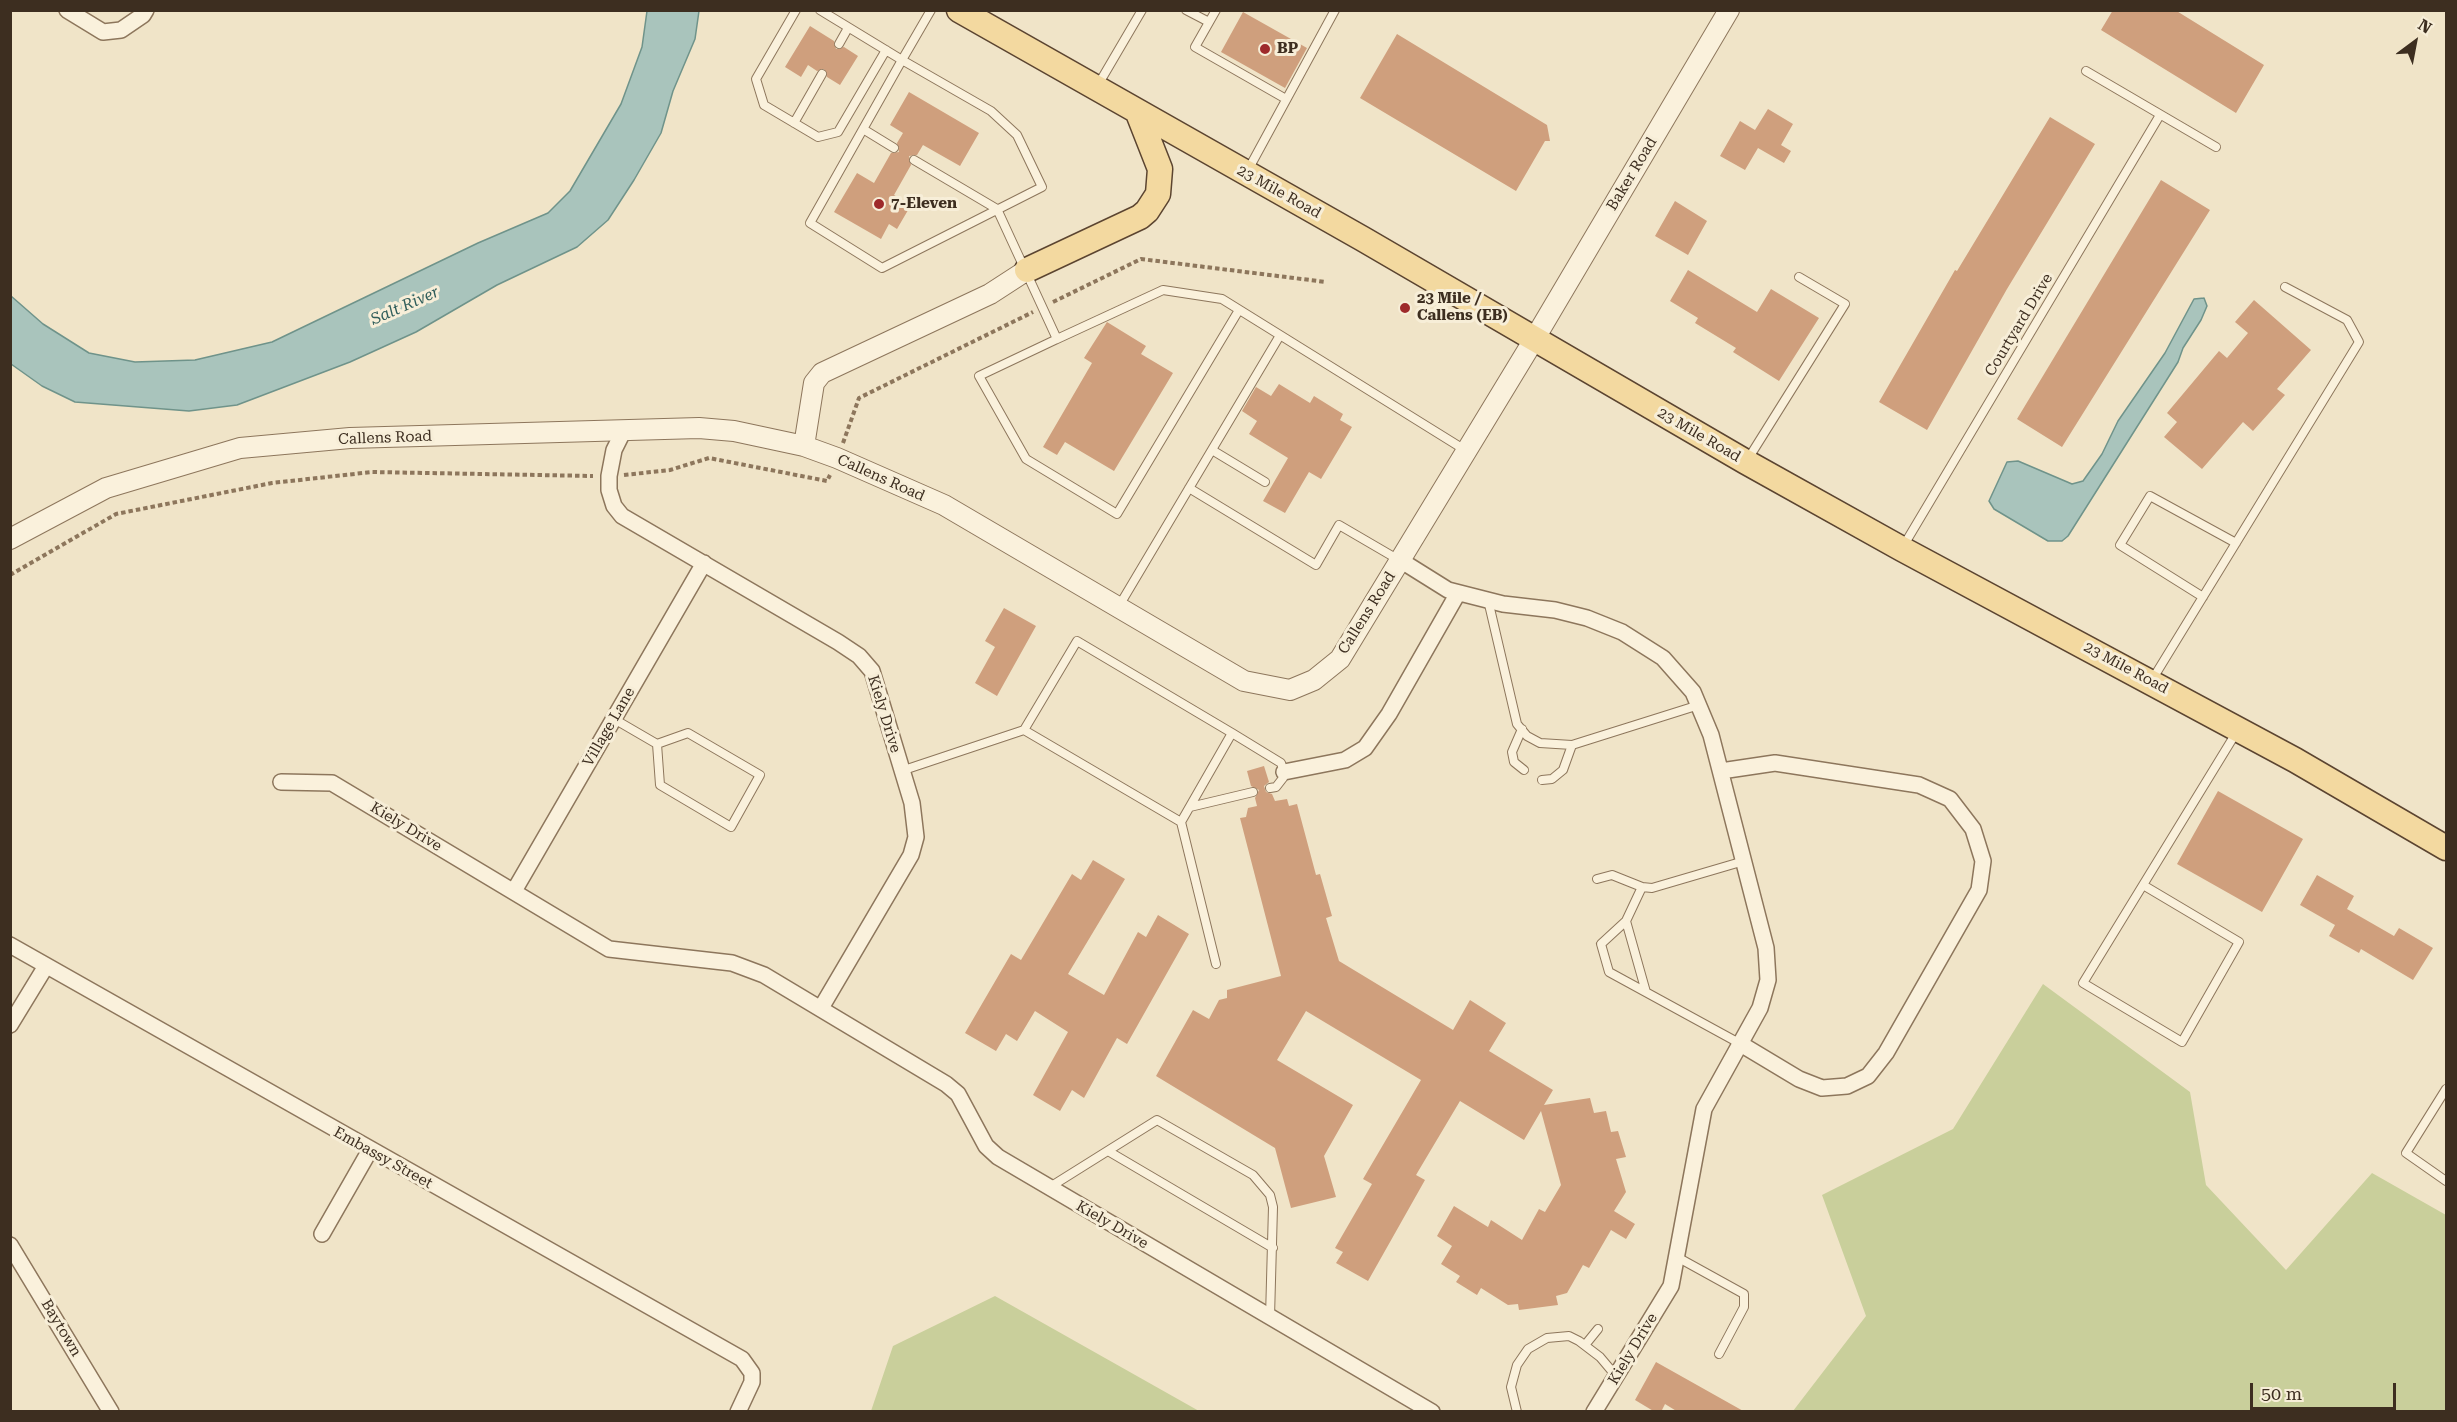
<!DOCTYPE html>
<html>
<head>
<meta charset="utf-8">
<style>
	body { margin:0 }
	#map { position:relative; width:2457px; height:1422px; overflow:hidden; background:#f0e4c8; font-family:"Roboto Serif",serif }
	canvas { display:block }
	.frame { position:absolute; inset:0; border:12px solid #3d2e20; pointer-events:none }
	.north { position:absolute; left:2385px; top:12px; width:60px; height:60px; -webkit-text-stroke:4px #f7eed8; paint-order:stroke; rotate:32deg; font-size:16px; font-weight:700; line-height:24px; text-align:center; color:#3d2e20 }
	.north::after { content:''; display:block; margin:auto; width:21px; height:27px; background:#3d2e20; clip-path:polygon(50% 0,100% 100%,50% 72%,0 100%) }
	.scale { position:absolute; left:2250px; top:1383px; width:146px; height:27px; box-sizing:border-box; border:3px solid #3d2e20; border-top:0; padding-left:8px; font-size:18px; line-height:21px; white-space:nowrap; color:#3d2e20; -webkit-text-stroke:4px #f7eed8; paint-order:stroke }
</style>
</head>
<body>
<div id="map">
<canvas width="2457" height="1422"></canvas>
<div class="frame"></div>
<div class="north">N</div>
<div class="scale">50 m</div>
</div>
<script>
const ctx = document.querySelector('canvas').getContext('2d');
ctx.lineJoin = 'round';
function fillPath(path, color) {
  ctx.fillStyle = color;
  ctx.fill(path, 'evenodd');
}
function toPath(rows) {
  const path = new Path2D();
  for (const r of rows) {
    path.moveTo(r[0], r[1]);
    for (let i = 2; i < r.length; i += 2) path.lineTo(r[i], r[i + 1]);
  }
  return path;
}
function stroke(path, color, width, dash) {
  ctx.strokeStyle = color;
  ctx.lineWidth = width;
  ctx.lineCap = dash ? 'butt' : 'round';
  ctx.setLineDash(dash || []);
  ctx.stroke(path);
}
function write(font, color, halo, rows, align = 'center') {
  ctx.font = font + ' "Roboto Serif",serif';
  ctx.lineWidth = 6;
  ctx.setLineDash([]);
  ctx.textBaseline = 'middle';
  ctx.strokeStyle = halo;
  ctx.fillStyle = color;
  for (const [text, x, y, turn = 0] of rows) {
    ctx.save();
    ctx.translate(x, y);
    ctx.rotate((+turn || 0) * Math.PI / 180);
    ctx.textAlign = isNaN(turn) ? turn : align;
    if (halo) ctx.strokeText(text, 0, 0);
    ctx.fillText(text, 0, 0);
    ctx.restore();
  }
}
fillPath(toPath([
	[2043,984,2190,1092,2206,1185,2286,1270,2372,1173,2446,1215,2446,1411,1793,1411,1866,1316,1822,1195,1953,1129],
	[995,1296,1199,1411,871,1411,893,1346]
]), '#c9cf9b');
const water = toPath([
	[647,11,699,11,695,39,673,91,661,133,634,180,608,220,577,247,497,285,416,332,350,362,237,405,189,411,75,402,42,386,11,364,11,296,43,324,89,353,135,362,195,360,272,342,478,243,548,213,570,191,621,104,642,47,647,11],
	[2204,298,2207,306,2201,320,2183,348,2178,362,2068,536,2062,541,2048,541,1994,509,1989,501,2007,462,2018,461,2072,484,2083,481,2102,454,2118,421,2165,353,2194,299,2204,298]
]);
fillPath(water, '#a9c4bc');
stroke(water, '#6f938a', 1.5);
fillPath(toPath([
	[2113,10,2175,10,2264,65,2236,113,2101,30],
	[1243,12,1307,48,1285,88,1221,52],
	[810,26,834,41,836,49,844,47,858,56,840,85,827,77,824,69,817,71,808,65,801,77,785,67],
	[1397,34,1547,125,1550,141,1545,141,1516,191,1360,98],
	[909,92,979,133,960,166,923,145,917,155,909,156,911,165,894,195,911,205,897,229,889,224,881,239,834,212,857,173,874,183,891,153,899,152,897,143,903,133,890,125],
	[1768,109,1793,124,1781,145,1791,151,1784,163,1758,148,1745,170,1720,156,1740,121,1755,130],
	[2050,117,2095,144,2007,289,1927,430,1879,402,1955,270,1957,271],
	[2161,180,2210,210,2062,447,2017,419],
	[1675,201,1707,221,1688,255,1655,236],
	[1688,270,1757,312,1771,289,1819,318,1779,381,1733,352,1736,348,1695,323,1698,318,1670,301],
	[2254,300,2311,350,2277,389,2285,395,2253,431,2243,422,2202,469,2164,437,2177,422,2167,413,2219,351,2227,358,2248,333,2235,322],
	[1107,322,1146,346,1141,354,1173,373,1114,471,1065,442,1057,455,1043,447,1092,363,1084,358],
	[1279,384,1310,403,1314,396,1343,414,1340,420,1352,427,1321,479,1309,472,1285,513,1263,501,1288,458,1249,434,1257,421,1242,411,1256,387,1271,396],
	[1004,608,1036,626,997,696,975,683,995,647,985,641],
	[1264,766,1269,782,1264,786,1266,792,1272,794,1275,801,1287,799,1289,806,1297,804,1316,875,1320,874,1332,916,1326,918,1339,961,1453,1030,1470,1000,1506,1023,1489,1051,1553,1090,1544,1105,1590,1098,1594,1113,1606,1111,1611,1132,1618,1131,1626,1157,1616,1159,1626,1192,1614,1211,1635,1224,1626,1239,1611,1230,1589,1268,1583,1265,1567,1293,1556,1296,1558,1305,1519,1310,1518,1304,1508,1305,1481,1288,1477,1295,1456,1282,1460,1276,1441,1264,1452,1246,1437,1236,1454,1206,1488,1227,1491,1220,1522,1240,1539,1209,1545,1212,1561,1185,1541,1111,1524,1140,1460,1101,1416,1175,1425,1180,1368,1281,1336,1263,1343,1252,1335,1248,1372,1184,1363,1179,1421,1080,1306,1011,1277,1060,1353,1105,1324,1156,1336,1197,1291,1208,1275,1148,1156,1076,1193,1010,1209,1019,1219,1000,1227,998,1227,990,1281,976,1240,818,1246,817,1248,808,1257,806,1255,798,1259,790,1251,786,1247,771],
	[2218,791,2303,839,2262,912,2177,864],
	[1093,860,1125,879,1068,974,1104,995,1138,932,1146,937,1158,915,1189,934,1127,1044,1117,1038,1084,1098,1072,1090,1060,1111,1033,1095,1068,1032,1035,1011,1017,1041,1006,1034,996,1051,965,1033,1011,954,1021,960,1072,874,1081,880],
	[2317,875,2354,896,2347,909,2394,936,2399,928,2433,948,2413,980,2361,949,2359,953,2329,936,2335,925,2300,905],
	[1656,1362,1745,1412,1678,1412,1665,1404,1661,1412,1655,1412,1635,1400]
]), '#cf9f7d');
const service = toPath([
	[796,10,756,79,764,105,818,137,838,132,886,50],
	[820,10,902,60,991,111,1017,135,1042,187,882,268,810,223,902,60,931,10],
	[1186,10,1209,22],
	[1216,10,1195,47,1286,99],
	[839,44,848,28],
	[2086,71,2216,147],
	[1098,85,1142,10],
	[794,123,822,74],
	[863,129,894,148],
	[914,160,997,209,1057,339,1163,290,1222,299,1465,450],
	[1248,170,1335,10],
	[1057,339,979,376,1026,459,1117,514,1239,310],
	[1212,450,1265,482],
	[1748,459,1845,304,1799,277],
	[1189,488,1316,565,1339,525,1399,560],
	[1904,545,2160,115],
	[2203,597,2120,545,2150,496,2236,543],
	[1488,600,1517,724,1527,736,1540,743,1572,745,1699,705],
	[1119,606,1279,337],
	[2152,680,2359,342,2347,320,2285,287],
	[614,719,657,744,688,733,760,775,731,827,660,785,657,744],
	[1522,729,1512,752,1514,762,1524,770],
	[1232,733,1281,763,1284,772,1283,778,1276,787,1270,788],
	[901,771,1024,730,1077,641,1232,733,1181,822,1024,730],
	[1542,780,1552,779,1563,770,1572,745],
	[1190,807,1253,792],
	[1181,822,1216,964],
	[1597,879,1612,875,1642,887,1652,888,1744,861],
	[2143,885,2239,942,2182,1042,2083,983,2236,733],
	[1642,887,1626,921,1601,944,1609,972,1739,1043],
	[1626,921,1646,992],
	[2446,1089,2406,1153,2446,1181],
	[1108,1151,1273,1248],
	[1050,1187,1157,1120,1253,1175,1270,1195,1273,1207,1270,1317],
	[1677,1257,1744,1294,1744,1307,1719,1354],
	[1585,1345,1598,1329],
	[1517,1412,1511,1387,1517,1365,1528,1349,1547,1338,1569,1336,1579,1341,1600,1357,1616,1376]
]);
const minor = toPath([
	[67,10,103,32,121,30,143,15,146,10],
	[624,430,614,450,609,476,609,490,614,506,622,516,838,642,859,656,872,671,912,803,916,837,911,855,821,1008],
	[1400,560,1448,590,1503,604,1555,610,1587,618,1622,632,1663,658,1693,692,1711,735,1766,948,1768,980,1760,1008,1704,1109,1671,1286,1594,1412],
	[1721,771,1775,763,1919,785,1950,799,1973,829,1983,861,1979,890,1886,1053,1868,1076,1847,1086,1822,1088,1799,1079,1739,1043],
	[1284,772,1345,760,1365,748,1389,714,1458,593],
	[281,782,332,783,609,949,732,963,764,975,946,1084,958,1094,986,1146,998,1157,1432,1412],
	[514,891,704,563],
	[10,945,742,1359,752,1373,752,1382,738,1412],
	[10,1025,46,966],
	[322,1234,370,1150],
	[10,1245,111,1412]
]);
const tertiary = toPath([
	[804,446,814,383,822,373,990,294,1027,270],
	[10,539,106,488,240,448,350,438,699,428,734,431,804,446,837,458,944,505,1244,681,1290,690,1314,680,1340,659,1535,338,1729,10]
]);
const primary = toPath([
	[959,10,1363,239,1746,462,1902,549,2295,760,2446,848],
	[1027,270,1140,217,1147,211,1158,194,1160,169,1138,113]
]);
stroke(service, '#8d765c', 10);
stroke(minor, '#8d765c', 18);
stroke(tertiary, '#8d765c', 22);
stroke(primary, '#5b4430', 27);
stroke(toPath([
	[1053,302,1141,259,1326,282],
	[843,443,859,398,1033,312],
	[624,475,670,470,709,458,827,481,830,475],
	[10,575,116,514,272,483,372,472,593,476]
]), '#8d765c', 4, [4.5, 3]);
stroke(service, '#faf1dc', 8);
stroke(minor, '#faf1dc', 15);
stroke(tertiary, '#faf1dc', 20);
stroke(primary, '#f3d9a0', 24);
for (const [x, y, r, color] of [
	[1265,49,6,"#9e2a2b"],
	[879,204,6,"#9e2a2b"],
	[1405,308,6,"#9e2a2b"]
]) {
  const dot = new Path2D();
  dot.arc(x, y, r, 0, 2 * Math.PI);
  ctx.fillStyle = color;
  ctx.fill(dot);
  stroke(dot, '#f7eed8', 2);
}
write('bold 15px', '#3d2e20', '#f7eed8', [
	["BP",1277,49],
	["7-Eleven",891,204],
	["23 Mile /",1417,299],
	["Callens (EB)",1417,316]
], 'left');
write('15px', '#3d2e20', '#f7eed8', [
	["Baker Road",1632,174,-59],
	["23 Mile Road",1279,192,29],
	["Courtyard Drive",2019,325,-59],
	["23 Mile Road",1699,435,30],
	["Callens Road",385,438,-2],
	["Callens Road",881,478,24],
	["Callens Road",1367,613,-58],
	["23 Mile Road",2126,668,28],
	["Kiely Drive",884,714,73],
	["Village Lane",609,727,-60],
	["Kiely Drive",406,827,31],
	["Embassy Street",383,1158,29],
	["Kiely Drive",1112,1225,30],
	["Baytown",61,1328,59],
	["Kiely Drive",1633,1349,-59]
]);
write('italic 16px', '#2f5d5a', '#f7eed8', [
	["Salt River",405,306,-24]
]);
</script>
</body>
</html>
